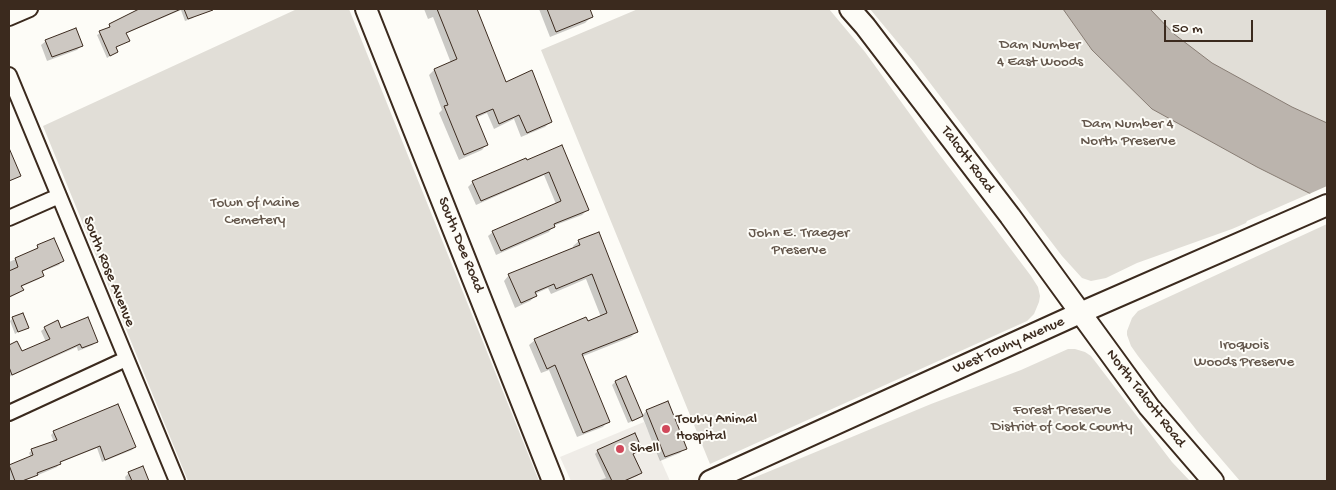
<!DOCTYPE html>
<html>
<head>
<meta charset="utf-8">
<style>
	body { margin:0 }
	#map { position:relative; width:1336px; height:490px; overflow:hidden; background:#fdfcf7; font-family:"Gochi Hand",sans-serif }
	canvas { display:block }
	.frame { position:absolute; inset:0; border:10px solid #3b2a1e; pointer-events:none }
	.scale { position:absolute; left:1164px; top:20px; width:89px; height:22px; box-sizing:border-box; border:2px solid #3b2a1e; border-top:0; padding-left:6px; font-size:15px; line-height:18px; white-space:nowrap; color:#3b2a1e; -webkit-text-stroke:4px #fdfcf7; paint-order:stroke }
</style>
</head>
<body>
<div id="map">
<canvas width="1336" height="490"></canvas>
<div class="frame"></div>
<div class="scale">50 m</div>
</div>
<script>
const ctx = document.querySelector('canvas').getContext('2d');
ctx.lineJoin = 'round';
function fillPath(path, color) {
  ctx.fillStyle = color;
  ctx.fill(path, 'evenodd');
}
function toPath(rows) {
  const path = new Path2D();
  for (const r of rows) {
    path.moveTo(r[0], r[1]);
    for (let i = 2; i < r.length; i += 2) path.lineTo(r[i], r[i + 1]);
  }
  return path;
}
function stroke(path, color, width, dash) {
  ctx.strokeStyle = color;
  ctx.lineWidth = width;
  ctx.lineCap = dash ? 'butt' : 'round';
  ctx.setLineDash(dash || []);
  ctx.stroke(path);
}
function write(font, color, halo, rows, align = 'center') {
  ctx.font = font + ' "Gochi Hand",sans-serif';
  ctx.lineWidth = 4;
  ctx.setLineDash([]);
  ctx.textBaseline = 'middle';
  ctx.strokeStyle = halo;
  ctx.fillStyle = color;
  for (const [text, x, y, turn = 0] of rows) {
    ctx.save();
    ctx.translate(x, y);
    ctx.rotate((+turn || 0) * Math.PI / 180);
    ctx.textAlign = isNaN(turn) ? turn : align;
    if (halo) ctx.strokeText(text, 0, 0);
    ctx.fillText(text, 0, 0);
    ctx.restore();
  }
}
fillPath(toPath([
	[644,422,670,481,571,481,560,457]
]), '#efece7');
fillPath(toPath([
	[297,9,349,9,539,481,188,481,43,126],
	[638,9,829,9,865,52,936,150,1031,276,1038,287,1040,296,1039,302,1034,314,1027,321,710,464,541,50],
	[870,9,1327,9,1327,186,1247,221,1246,223,1232,229,1137,263,1106,278,1091,281,1082,278,1062,256,914,62],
	[1327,224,1327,481,1240,481,1198,432,1138,356,1131,346,1127,335,1127,331,1132,318,1138,311],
	[1068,349,1075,349,1085,352,1091,356,1172,462,1190,481,746,481,931,404,1021,370]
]), '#e1ded7');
const water = toPath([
	[1063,9,1150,9,1174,34,1212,63,1292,107,1327,123,1327,202,1257,167,1152,109,1092,50,1063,9]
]);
fillPath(water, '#bbb4ad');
stroke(water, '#887d74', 1);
fillPath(toPath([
	[1327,186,1327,205,1307,196,1309,194]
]), '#fdfcf7');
fillPath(toPath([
	[141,9,200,9,193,18,185,21,181,10,125,34,128,40,115,48,117,52,107,58,97,35,107,29,110,25],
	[424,9,475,9,505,84,551,121,545,127,521,137,514,119,494,129,487,113,476,118,487,144,482,150,459,160,439,113,442,110,429,75,434,70,451,63,433,17,428,19],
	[539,9,588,9,591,17,585,23,550,37],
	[46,41,82,45,77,50,47,61,41,45],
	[562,147,587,210,582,215,553,226,549,232,496,255,488,236,493,232,556,204,544,175,476,205,468,187,473,182],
	[12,159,19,175,9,182,9,160],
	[579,241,637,331,631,337,581,357,608,421,603,427,577,437,549,370,541,373,529,345,535,340,601,317,586,279,551,294,548,288,535,294,536,296,530,301,515,308,504,281,509,275,574,249,573,246],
	[38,246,62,261,59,265,41,272,43,276,39,279,21,287,22,290,19,293,9,298,9,262,35,251],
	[13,318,27,327,15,334,10,321],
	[45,328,61,330,96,341,93,345,78,351,77,347,9,377,9,347,17,343,21,353,46,342,41,331],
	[615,382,641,416,638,419,628,423,612,385],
	[667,403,685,448,680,453,660,461,642,416,646,411],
	[54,432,135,447,132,450,102,462,97,448,59,463,57,467,24,481,9,481,9,467,31,458,29,453,32,450,54,442,51,435],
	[641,449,632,455,640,473,637,476,625,481,597,481,606,478,595,454,598,451],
	[143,468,148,481,126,481,125,477,129,473]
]), '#0003');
const building = toPath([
	[139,9,181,9,126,33,130,41,116,47,118,52,110,56,99,31,110,27,109,24,139,9],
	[184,9,213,9,213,10,188,19,184,9],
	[437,9,477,9,506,82,532,70,552,122,527,133,519,115,499,124,493,109,476,116,488,145,464,155,444,106,448,105,434,69,457,59,437,9],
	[547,9,590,9,593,17,556,32,547,9],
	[76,28,83,46,52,57,45,40,76,28],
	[562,145,589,210,554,224,555,227,501,251,492,231,561,201,549,172,481,201,472,181,526,158,527,160,562,145],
	[9,148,21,176,9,181,9,148],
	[599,232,638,332,582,354,610,422,583,433,555,365,547,369,534,339,586,317,588,321,607,313,592,274,556,289,554,284,535,292,537,296,521,303,508,274,580,245,578,240,599,232],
	[54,238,64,261,42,271,44,276,21,286,24,290,9,297,9,271,18,267,15,258,38,248,37,245,54,238],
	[23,313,29,328,18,332,12,317,23,313],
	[88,317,98,342,82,348,80,344,12,375,9,367,9,345,17,341,22,351,50,339,44,327,58,320,61,328,88,317],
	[626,376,643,416,632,421,615,381,626,376],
	[668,401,687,449,665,457,646,410,668,401],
	[118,404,136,447,105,460,100,446,60,462,61,464,37,473,38,475,22,481,15,481,9,465,33,455,31,449,57,440,53,431,118,404],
	[635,433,642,449,633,454,642,473,624,481,612,481,597,450,635,433],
	[143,466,149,481,132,481,128,472,143,466]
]);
fillPath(building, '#cdc8c2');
stroke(building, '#3b2a1e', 1);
const street = toPath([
	[9,18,30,9],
	[9,75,177,481],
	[9,218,59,196],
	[9,413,126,359]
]);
const secondary = toPath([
	[366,9,553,481],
	[850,9,865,26,1010,216,1149,407,1213,481],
	[710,481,1080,313,1327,205]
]);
stroke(street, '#3b2a1e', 18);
stroke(secondary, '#3b2a1e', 24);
stroke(street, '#fdfcf7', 14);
stroke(secondary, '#fdfcf7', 20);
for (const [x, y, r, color] of [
	[666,429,5,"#d1495b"],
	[620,449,5,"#d1495b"]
]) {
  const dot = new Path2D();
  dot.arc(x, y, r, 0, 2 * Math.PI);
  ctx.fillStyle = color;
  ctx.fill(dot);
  stroke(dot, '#fdfcf7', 2);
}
write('15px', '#64574c', '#fdfcf7', [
	["Dam Number",1040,46],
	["4 East Woods",1040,63],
	["Dam Number 4",1128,125],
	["North Preserve",1128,142],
	["Town of Maine",255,204],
	["Cemetery",255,221],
	["John E. Traeger",799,234],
	["Preserve",799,251],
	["Iroquois",1244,346],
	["Woods Preserve",1244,363],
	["Forest Preserve",1062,411],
	["District of Cook County",1062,428]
]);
write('15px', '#3b2a1e', '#fdfcf7', [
	["Talcott Road",967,160,53],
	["South Dee Road",460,245,68],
	["South Rose Avenue",108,272,68],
	["West Touhy Avenue",1009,346,-24],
	["North Talcott Road",1145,399,52]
]);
write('15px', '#3b2a1e', '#fdfcf7', [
	["Touhy Animal",676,420],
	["Hospital",676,437],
	["Shell",630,449]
], 'left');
</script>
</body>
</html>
